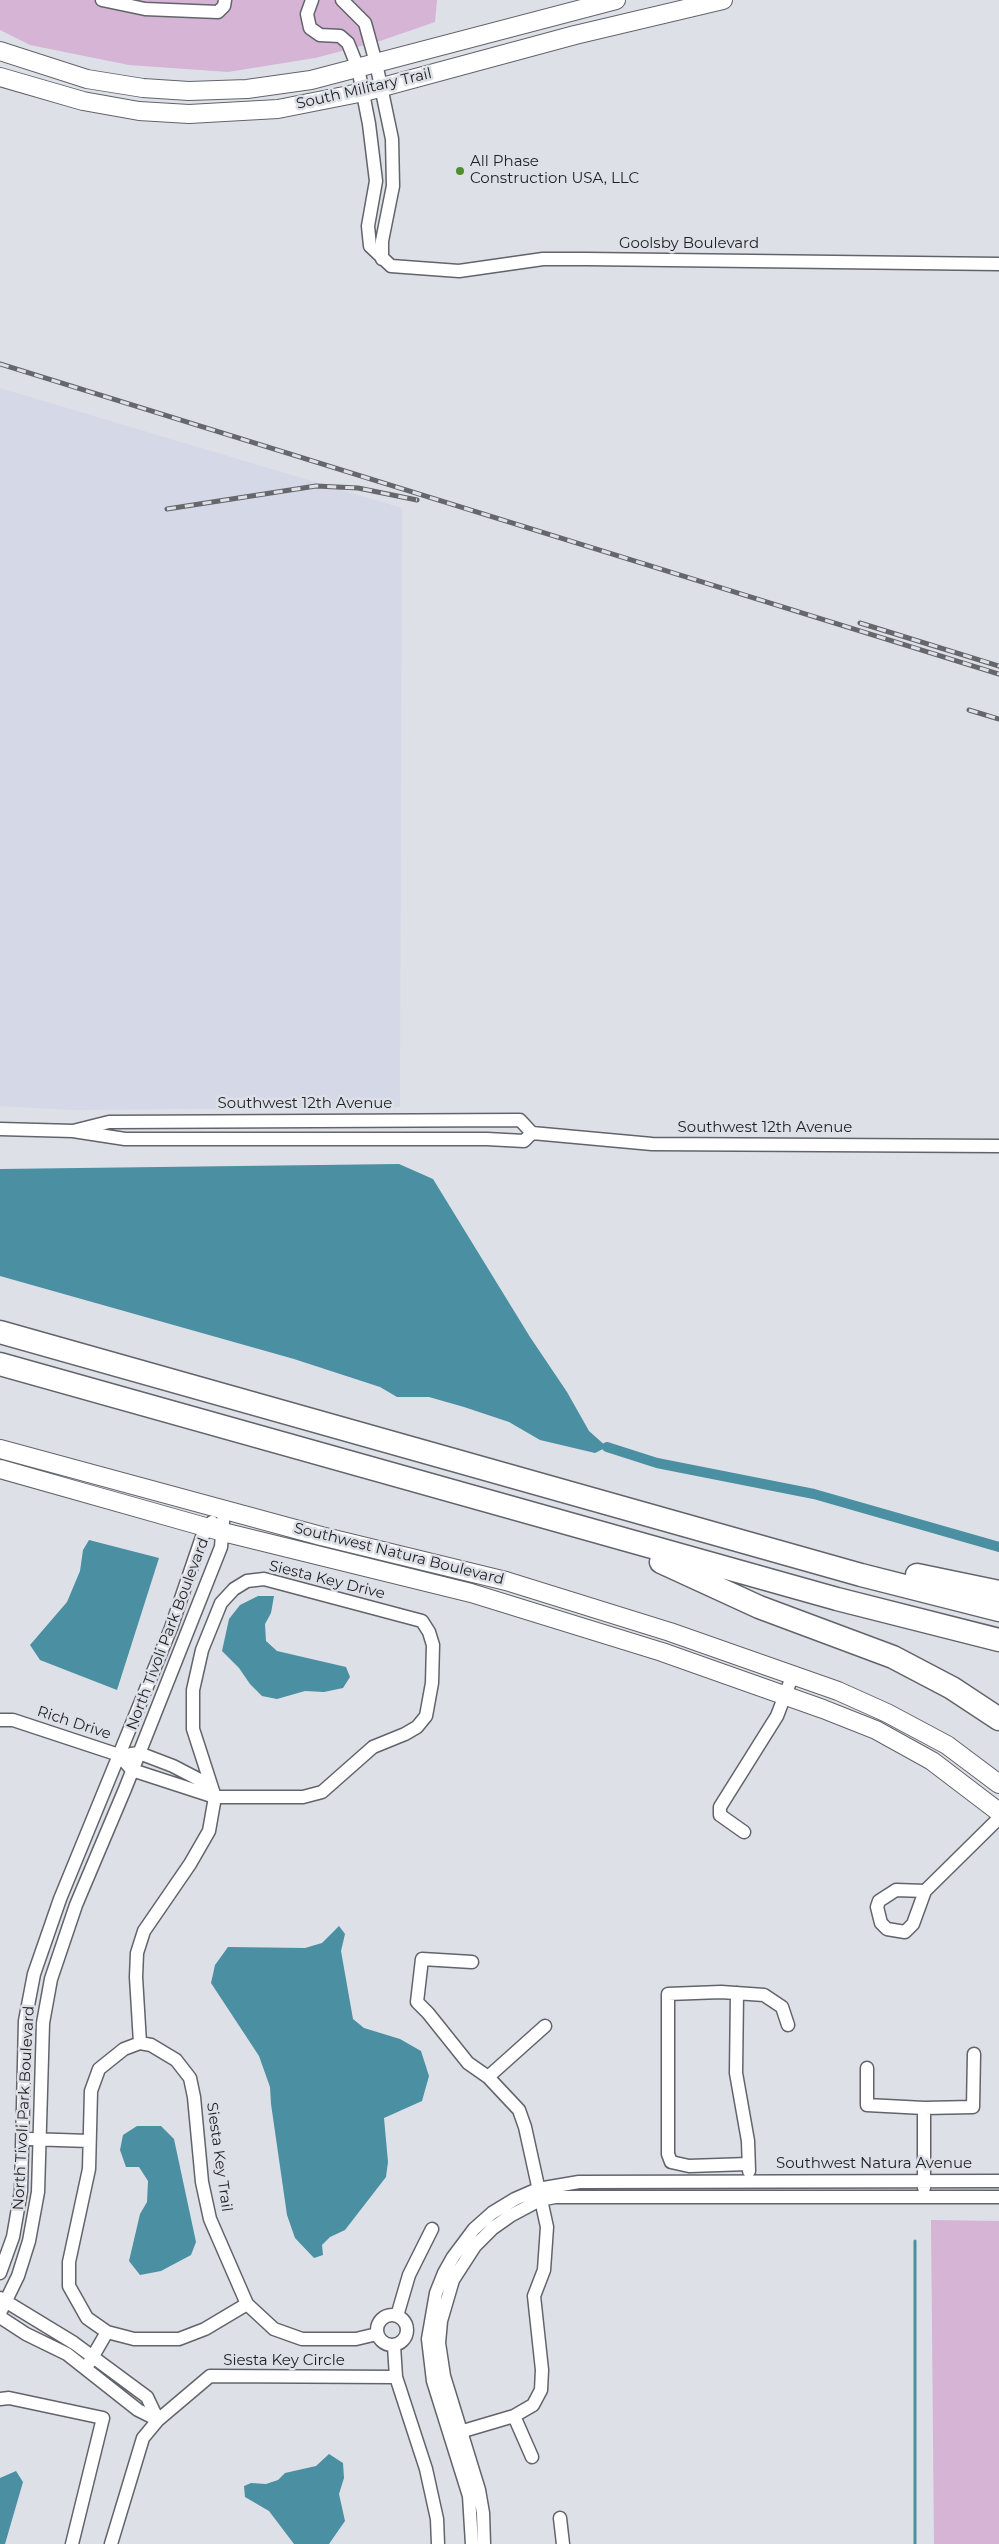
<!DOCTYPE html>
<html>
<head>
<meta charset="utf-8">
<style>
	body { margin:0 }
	canvas { display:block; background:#dde0e7 }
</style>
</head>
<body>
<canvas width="999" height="2544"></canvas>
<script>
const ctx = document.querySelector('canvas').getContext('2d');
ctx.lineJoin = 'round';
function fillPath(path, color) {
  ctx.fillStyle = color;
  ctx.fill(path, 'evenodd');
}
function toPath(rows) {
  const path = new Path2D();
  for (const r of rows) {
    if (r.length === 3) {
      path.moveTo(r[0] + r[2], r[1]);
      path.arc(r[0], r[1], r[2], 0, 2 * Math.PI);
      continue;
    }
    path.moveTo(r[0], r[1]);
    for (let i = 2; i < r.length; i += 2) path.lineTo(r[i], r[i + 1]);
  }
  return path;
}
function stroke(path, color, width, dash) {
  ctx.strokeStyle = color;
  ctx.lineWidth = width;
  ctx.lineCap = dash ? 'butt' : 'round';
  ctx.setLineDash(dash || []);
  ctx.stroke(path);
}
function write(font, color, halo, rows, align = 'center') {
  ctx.font = font + ' Montserrat,sans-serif';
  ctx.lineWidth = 5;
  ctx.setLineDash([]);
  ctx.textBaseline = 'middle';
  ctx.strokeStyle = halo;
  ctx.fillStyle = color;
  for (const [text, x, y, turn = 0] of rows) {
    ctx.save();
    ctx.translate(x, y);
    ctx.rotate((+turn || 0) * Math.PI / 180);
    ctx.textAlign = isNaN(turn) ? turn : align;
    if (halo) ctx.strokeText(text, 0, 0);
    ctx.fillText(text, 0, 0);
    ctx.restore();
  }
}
fillPath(toPath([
	[0,388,402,508,400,1107,72,1110,0,1106]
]), '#d4d8e7');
fillPath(toPath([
	[0,0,437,0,435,22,380,41,315,58,228,72,129,65,30,45,0,30],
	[931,2220,999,2221,999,2544,934,2544]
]), '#d5b4d5');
fillPath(toPath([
	[399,1164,433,1179,530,1337,567,1392,589,1431,607,1447,595,1453,540,1440,509,1422,464,1407,429,1397,397,1397,380,1387,294,1359,0,1276,0,1169],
	[89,1540,159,1558,117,1690,40,1660,30,1645,67,1602,80,1571,83,1550],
	[258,1596,274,1596,271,1613,265,1624,266,1641,277,1651,346,1667,350,1677,343,1688,324,1692,305,1691,277,1699,262,1696,250,1684,239,1668,222,1651,229,1619,240,1605],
	[339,1926,345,1934,341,1951,353,2019,364,2028,400,2039,421,2051,429,2076,422,2101,384,2118,388,2162,386,2177,345,2230,330,2237,322,2245,323,2255,314,2258,295,2238,287,2215,271,2104,270,2087,259,2056,211,1983,215,1965,228,1947,305,1948,322,1943],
	[137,2126,161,2126,174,2139,196,2242,191,2255,161,2271,140,2275,129,2261,140,2214,147,2202,148,2181,139,2167,126,2167,120,2150,123,2135],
	[329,2454,343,2463,344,2478,339,2494,345,2521,329,2544,294,2544,269,2511,245,2497,244,2486,251,2483,266,2484,278,2480,285,2473,316,2466],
	[16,2471,23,2482,5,2544,0,2544,0,2478]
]), '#4a8fa2');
stroke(toPath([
	[915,2544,915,2241]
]), '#4a8fa2', 3);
stroke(toPath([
	[607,1447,657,1463,814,1494,999,1547]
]), '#4a8fa2', 10);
const street = toPath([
	[102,0,145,9,218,12,224,6,225,0],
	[312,0,307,14,310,28,320,35,340,36,348,43,358,68,369,124,376,181,368,226,370,246,391,266,459,271,543,259,586,259,999,264],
	[342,0,365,23,376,63,392,139,393,186,382,241,382,259],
	[0,1129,73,1131,125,1139,487,1139,524,1141,532,1133],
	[73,1131,109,1122,520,1120,532,1133,652,1144,999,1146],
	[0,1720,13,1720,119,1755,132,1770,215,1797,303,1797,322,1792,373,1747,405,1734,417,1727,426,1716,432,1683,433,1645,429,1632,422,1621,264,1579,247,1581,234,1589,221,1603,202,1650,193,1690,193,1729,215,1797,209,1831,190,1864,144,1931,137,1953,136,1977,140,2043],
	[131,1754,139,1753,173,1766,198,1779,212,1793],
	[744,1832,720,1815,720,1807,777,1716,792,1677],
	[925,1891,896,1890,879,1901,877,1907,881,1923,887,1929,905,1932,913,1924,925,1891,999,1818],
	[472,1962,422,1959,417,2002,428,2013,468,2063,488,2077],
	[737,1993,736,2073,748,2141,749,2171],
	[867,2068,867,2105,924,2108,973,2107,974,2054],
	[29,2139,89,2141],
	[748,2164,689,2166,671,2162,668,2154,668,1994,721,1992,764,1995,782,2007,788,2025],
	[924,2188,924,2108],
	[0,2273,13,2237,21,2191,25,2021,34,1974,60,1899,171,1628,202,1537,212,1522],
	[0,2298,74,2343,147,2397,158,2420],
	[247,2304,205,2329,179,2339,134,2339,107,2332,87,2318,69,2286,69,2262,89,2169,91,2091,99,2069,124,2049,140,2043,151,2045,176,2060,190,2078,194,2097,202,2182,210,2219,247,2304,274,2329,302,2339,356,2339,377,2334],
	[0,2313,18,2276,29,2241,38,2192,43,2023,51,1979,76,1905,125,1789,221,1547,224,1509],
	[392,2330,15],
	[397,2316,409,2275,432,2229],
	[0,2317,26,2334,67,2354,138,2410,158,2420],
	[394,2346,396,2377,426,2469,437,2519,438,2544],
	[89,2363,107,2332],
	[0,2399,9,2398,103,2418,72,2544],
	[514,2416,532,2457],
	[453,2434,514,2416,533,2405,541,2390,542,2370,534,2296,544,2270,547,2227,525,2127,519,2110,488,2077,545,2026],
	[560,2518,563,2544],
	[111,2544,143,2438,158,2420,210,2376,396,2377],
	[472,2544,469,2496,433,2381,428,2339,436,2293,444,2273,453,2257,474,2229,492,2213,515,2199,538,2189,579,2182,999,2181],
	[484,2544,483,2513,479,2490,444,2376,439,2343,441,2321,453,2280,475,2246,493,2228,510,2216,540,2200,555,2197,999,2197]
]);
const secondary = toPath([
	[0,51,87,79,143,88,189,91,247,89,311,80,616,0],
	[0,77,83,101,139,111,189,114,278,109,364,92,575,35,723,0],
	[0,1449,321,1536,506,1581,670,1632,838,1691,887,1713,947,1745,999,1784],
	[0,1469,223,1532,471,1593,662,1652,823,1709,876,1730,932,1761,999,1812]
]);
const highway = toPath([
	[0,1332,861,1575,999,1610],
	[0,1364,837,1599,999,1640],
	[661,1562,759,1607,893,1657,952,1688,999,1719],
	[917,1575,999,1592]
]);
stroke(street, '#62646b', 15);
stroke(secondary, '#62646b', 20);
stroke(highway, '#62646b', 25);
stroke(street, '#fff', 12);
stroke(secondary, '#fff', 18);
stroke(highway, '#fff', 22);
const rail = toPath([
	[0,364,999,674],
	[167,509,316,486,358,488,417,500],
	[860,623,999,666],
	[969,710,999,719]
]);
stroke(rail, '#65676b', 5);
stroke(rail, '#dde0e7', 3, [9]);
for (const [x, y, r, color] of [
	[460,171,5,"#4f8d2d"]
]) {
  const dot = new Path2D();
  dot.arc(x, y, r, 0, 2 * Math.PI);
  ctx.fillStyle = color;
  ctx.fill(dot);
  stroke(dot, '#dde0e7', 2);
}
write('15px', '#1e1f22', '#dde0e7', [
	["South Military Trail",364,89,-13],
	["Goolsby Boulevard",689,244],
	["Southwest 12th Avenue",305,1104],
	["Southwest 12th Avenue",765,1128],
	["Southwest Natura Boulevard",399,1554,14],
	["Siesta Key Drive",327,1580,14],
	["North Tivoli Park Boulevard",168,1634,-69],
	["Rich Drive",74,1723,18],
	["North Tivoli Park Boulevard",24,2108,-87],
	["Siesta Key Trail",219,2157,82],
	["Southwest Natura Avenue",874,2164],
	["Siesta Key Circle",284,2361]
]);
write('15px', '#1e1f22', '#dde0e7', [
	["All Phase",470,162],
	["Construction USA, LLC",470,179]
], 'left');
</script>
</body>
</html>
